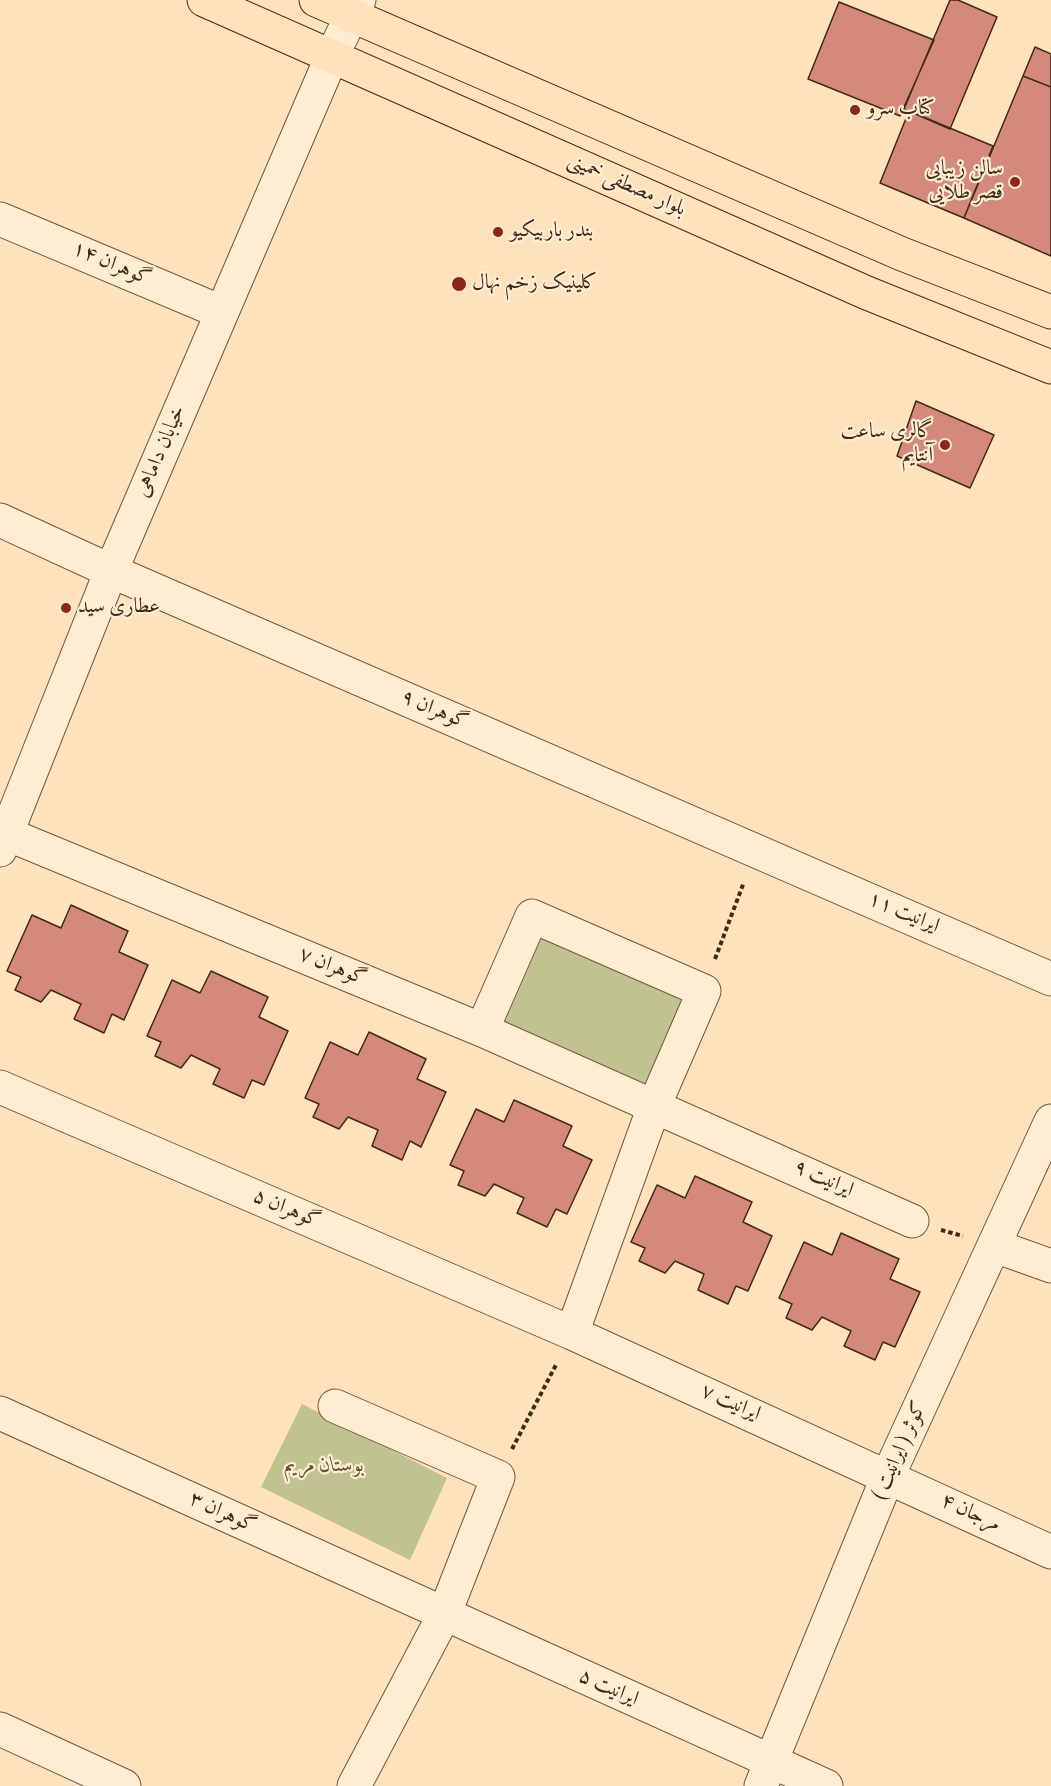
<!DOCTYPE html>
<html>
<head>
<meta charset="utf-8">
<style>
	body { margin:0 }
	canvas { display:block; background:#fee2bb }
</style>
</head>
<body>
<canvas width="1051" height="1786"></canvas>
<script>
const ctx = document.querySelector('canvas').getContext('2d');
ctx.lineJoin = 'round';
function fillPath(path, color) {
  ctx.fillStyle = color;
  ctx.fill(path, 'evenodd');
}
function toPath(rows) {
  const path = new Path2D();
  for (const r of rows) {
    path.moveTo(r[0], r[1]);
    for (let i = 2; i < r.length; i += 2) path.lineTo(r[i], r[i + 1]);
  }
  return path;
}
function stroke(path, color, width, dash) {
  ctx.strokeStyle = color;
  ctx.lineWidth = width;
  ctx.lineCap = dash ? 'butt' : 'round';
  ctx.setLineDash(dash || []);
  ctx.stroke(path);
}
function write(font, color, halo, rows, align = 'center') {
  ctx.font = font + ' Vollkorn,Amiri,serif';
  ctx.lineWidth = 4.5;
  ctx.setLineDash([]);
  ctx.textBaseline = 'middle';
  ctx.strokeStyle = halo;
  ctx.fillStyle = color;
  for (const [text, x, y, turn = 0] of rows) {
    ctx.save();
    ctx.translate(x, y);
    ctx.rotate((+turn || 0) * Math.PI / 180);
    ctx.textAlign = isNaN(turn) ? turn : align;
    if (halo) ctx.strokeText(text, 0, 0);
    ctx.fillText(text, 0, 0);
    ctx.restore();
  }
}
fillPath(toPath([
	[538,932,687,997,648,1088,499,1023],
	[302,1404,447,1478,410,1560,261,1487]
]), '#c0c390');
const building = toPath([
	[950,0,958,0,997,17,950,129,904,109,950,0],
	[839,2,934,40,900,116,808,79,839,2],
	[1035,47,1051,54,1051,87,1023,76,1035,47],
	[1023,76,1051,87,1051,256,964,218,1023,76],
	[909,111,993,146,964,218,880,183,909,111],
	[916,401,994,435,970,488,897,456,916,401],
	[71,905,128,931,119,952,148,965,124,1020,112,1014,104,1033,74,1019,81,1004,51,990,41,1002,15,990,21,977,7,971,32,915,61,928,71,905],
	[211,971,268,997,259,1017,288,1031,264,1085,252,1080,244,1098,213,1084,220,1069,191,1055,181,1068,155,1056,161,1042,147,1036,172,980,200,993,211,971],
	[369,1032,426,1059,417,1079,446,1092,421,1147,410,1141,402,1160,372,1146,378,1130,348,1117,339,1129,313,1117,319,1104,305,1098,330,1042,358,1055,369,1032],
	[514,1100,572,1126,563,1146,592,1160,567,1214,556,1209,547,1227,517,1213,524,1198,494,1184,485,1196,458,1185,464,1171,450,1165,476,1109,504,1122,514,1100],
	[695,1176,752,1202,743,1222,772,1236,748,1291,736,1286,728,1304,698,1290,704,1274,675,1261,665,1273,639,1261,645,1248,631,1242,657,1185,685,1198,695,1176],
	[841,1233,899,1259,890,1279,920,1292,895,1347,883,1342,875,1360,844,1346,851,1331,822,1317,812,1330,786,1318,792,1304,779,1298,804,1242,832,1255,841,1233]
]);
fillPath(building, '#d5897b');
stroke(building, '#3f2a16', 1.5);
const minor = toPath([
	[0,219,221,312],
	[0,520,111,571,1051,979],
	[7,834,482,1030,912,1221],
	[0,850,111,571,332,56,359,0],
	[482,1030,532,916,704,991,655,1104,572,1333],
	[0,1087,572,1333,1051,1552],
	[995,1246,1051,1266],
	[335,1406,498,1477,444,1615,354,1786],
	[0,1413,826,1786],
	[0,1729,124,1786],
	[761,1786,888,1476,1051,1121]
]);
const major = toPath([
	[204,0,867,293,1051,367],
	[316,0,902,254,1051,312]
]);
stroke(minor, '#6f583f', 35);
stroke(major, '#3f2a16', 35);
stroke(toPath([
	[715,959,744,882],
	[941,1230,963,1236],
	[512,1449,557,1363]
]), '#3f2a16', 4, [4.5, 3]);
stroke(minor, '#feecd3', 33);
stroke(major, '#fee2bb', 33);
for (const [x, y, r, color] of [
	[855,110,6,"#8f2418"],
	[1015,182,6,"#8f2418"],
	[498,232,6,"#8f2418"],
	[459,284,8,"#8f2418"],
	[945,445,6,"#8f2418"],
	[66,608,6,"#8f2418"]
]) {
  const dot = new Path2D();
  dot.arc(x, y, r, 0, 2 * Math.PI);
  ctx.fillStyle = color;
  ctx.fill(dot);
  stroke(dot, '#feecd3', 2);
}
write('21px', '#3f2a16', '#feecd3', [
	["کتاب سرو",867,110],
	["سالن زیبایی",1003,170,"right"],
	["قصر طلایی",1003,194,"right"],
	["بندر باربیکیو",510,232],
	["کلینیک زخم نهال",472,284],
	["گالری ساعت",933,433,"right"],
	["آنتایم",933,457,"right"],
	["عطاری سید",78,608]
], 'left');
write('21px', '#3f2a16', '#feecd3', [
	["بلوار مصطفی خمینی",626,186,24],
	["گوهران ۱۴",111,265,23],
	["خیابان داماهی",162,452,-67],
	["گوهران ۹",434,711,23],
	["ایرانیت ۱۱",903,914,23],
	["گوهران ۷",332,968,22],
	["ایرانیت ۹",823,1180,24],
	["گوهران ۵",286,1210,23],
	["ایرانیت ۷",730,1404,24],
	["کوثر ( ایرانیت )",901,1451,-66],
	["گوهران ۳",222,1514,25],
	["مرجان ۴",970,1514,25],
	["ایرانیت ۵",608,1689,24]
]);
write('italic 21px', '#5f5034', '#feecd3', [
	["بوستان مریم",324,1467]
]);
</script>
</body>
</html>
